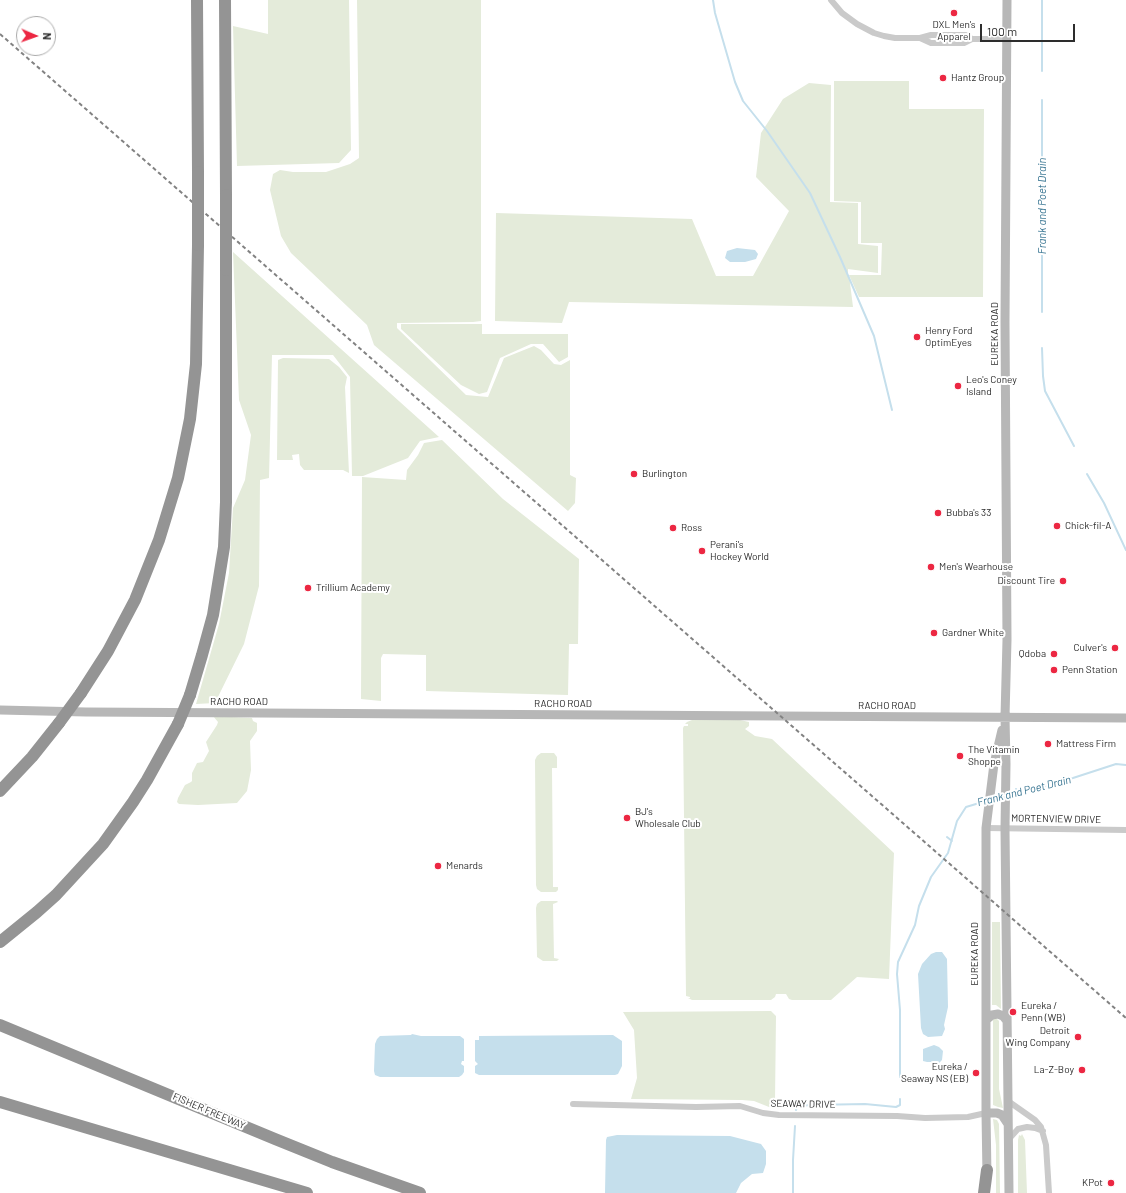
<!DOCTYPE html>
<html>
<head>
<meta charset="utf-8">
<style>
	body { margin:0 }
	#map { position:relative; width:1126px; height:1193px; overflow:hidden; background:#fff; font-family:Barlow,sans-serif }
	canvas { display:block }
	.north { position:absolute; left:16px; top:16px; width:40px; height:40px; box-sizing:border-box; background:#fff; border:1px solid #ababab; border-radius:50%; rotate:92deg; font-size:11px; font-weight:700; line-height:16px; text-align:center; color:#2d2d2d }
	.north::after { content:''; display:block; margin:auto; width:14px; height:18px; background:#ec2742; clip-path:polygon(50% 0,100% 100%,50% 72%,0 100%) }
	.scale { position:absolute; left:980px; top:24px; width:95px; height:18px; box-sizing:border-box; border:2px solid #2d2d2d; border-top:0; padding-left:5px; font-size:12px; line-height:14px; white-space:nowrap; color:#2d2d2d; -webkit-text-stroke:3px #fff; paint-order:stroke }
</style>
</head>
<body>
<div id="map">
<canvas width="1126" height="1193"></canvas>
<div class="north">N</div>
<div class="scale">100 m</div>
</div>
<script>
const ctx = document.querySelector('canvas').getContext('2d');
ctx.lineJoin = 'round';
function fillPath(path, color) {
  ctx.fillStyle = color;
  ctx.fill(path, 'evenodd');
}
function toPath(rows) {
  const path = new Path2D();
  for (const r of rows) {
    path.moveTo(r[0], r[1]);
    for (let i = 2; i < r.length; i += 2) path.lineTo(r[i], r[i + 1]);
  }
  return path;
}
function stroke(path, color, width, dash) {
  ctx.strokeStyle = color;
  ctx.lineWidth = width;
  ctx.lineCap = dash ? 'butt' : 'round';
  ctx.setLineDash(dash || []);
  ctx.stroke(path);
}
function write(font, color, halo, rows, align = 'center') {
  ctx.font = font + ' Barlow,sans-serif';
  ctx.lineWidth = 4;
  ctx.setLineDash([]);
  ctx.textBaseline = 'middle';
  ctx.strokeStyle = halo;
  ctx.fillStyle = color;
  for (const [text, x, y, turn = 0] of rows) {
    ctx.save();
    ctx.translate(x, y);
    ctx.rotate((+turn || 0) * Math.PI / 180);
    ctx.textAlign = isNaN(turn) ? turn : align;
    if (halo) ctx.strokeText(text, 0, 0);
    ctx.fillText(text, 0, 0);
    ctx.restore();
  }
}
fillPath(toPath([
	[268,0,349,0,351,150,339,163,237,166,233,26,268,34],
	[357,0,481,0,481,321,473,322,397,323,397,328,466,395,488,397,504,358,534,346,541,350,554,364,561,365,570,360,570,475,576,478,575,503,568,511,374,345,367,325,291,253,281,236,270,190,273,174,280,170,293,172,326,172,350,164,359,158],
	[834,81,909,81,909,109,984,109,983,297,859,297,849,275,853,307,569,302,562,323,495,321,496,213,692,219,716,276,753,276,789,211,756,177,761,133,783,99,809,83,831,85,830,202,858,203,858,244,878,246,878,273,848,269,848,275,881,275,882,243,861,243,861,202,834,201],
	[233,252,439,437,420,441,408,458,363,476,352,476,350,377,333,355,272,355,269,478,260,480,259,586,244,644,215,703,196,704,219,624,229,573,233,508,245,480,251,435,239,400],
	[401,324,482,324,482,334,568,334,568,357,559,362,543,344,531,344,500,358,487,392,479,394,461,385,401,329],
	[283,358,329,359,339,367,347,377,345,387,349,473,343,470,304,470,300,465,299,454,292,455,293,460,277,460,278,360],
	[442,440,503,499,579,559,578,644,569,644,568,695,426,691,426,655,383,654,381,658,381,701,361,699,362,477,406,480,407,470,418,455,424,443],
	[213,716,252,718,253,721,257,723,257,731,250,741,251,770,247,791,237,803,198,805,179,804,177,802,178,798,185,785,191,782,192,781,192,773,197,763,203,762,209,751,206,742,217,725,218,722],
	[692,720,740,720,749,722,749,726,745,729,755,736,772,739,894,853,889,979,857,977,831,1000,792,1000,789,999,786,994,776,994,775,997,771,1000,692,1000,688,998,690,998,690,997,686,996,683,728,684,726,688,726,688,724,685,724,687,722],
	[541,753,554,753,557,757,557,768,552,768,553,887,558,887,558,890,556,892,541,892,537,889,536,885,535,760,537,756],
	[541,901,557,901,558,902,553,904,554,958,559,959,557,961,543,961,537,957,536,908,537,904],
	[992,922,1000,922,1001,1009,996,1005,992,1005],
	[771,1011,776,1016,775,1101,774,1105,769,1107,754,1101,742,1100,631,1099,637,1078,634,1030,623,1012],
	[993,1019,997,1019,999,1021,999,1089,1003,1108,998,1107,993,1105],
	[993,1119,997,1120,999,1124,1000,1193,996,1193,996,1145],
	[1022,1134,1025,1140,1027,1193,1018,1193,1018,1140,1019,1135,1021,1136]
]), '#e4ebda');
fillPath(toPath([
	[737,248,755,250,758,254,756,259,745,262,730,262,725,258,727,251],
	[936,952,942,952,947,959,948,1007,944,1025,945,1029,942,1036,928,1037,923,1034,921,1028,918,974,922,964,931,954],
	[412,1034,421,1036,460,1036,464,1039,464,1061,462,1061,461,1064,464,1066,464,1072,462,1075,459,1077,380,1077,375,1075,374,1071,375,1044,377,1039,380,1036,411,1035],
	[613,1035,622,1041,622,1066,618,1074,615,1075,479,1075,475,1073,475,1066,478,1064,475,1061,475,1040,479,1040,479,1036],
	[934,1045,939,1047,943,1051,942,1060,939,1063,936,1062,927,1062,923,1061,923,1049],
	[617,1135,730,1136,761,1144,766,1151,766,1164,763,1173,752,1174,741,1183,736,1193,605,1193,606,1140,607,1137]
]), '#c5dfec');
stroke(toPath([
	[713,0,715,13,735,82,743,101,767,131,810,193,840,257,874,336,892,410],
	[1042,71,1042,0],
	[1042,100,1042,312],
	[1042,348,1043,376,1045,391,1074,446],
	[1087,474,1104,503,1126,550],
	[1016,789,1020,793],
	[1008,796,1073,778,1116,764,1126,765],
	[992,799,1004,797],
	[947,837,952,841],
	[900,1077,900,1010,897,974,898,962,915,925,919,906,931,877,948,853,957,821,966,807,986,801],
	[796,1110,797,1106,812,1105,865,1104,896,1107,900,1105,900,1099],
	[793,1193,793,1160,795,1126]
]), '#c5dfec', 2);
stroke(toPath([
	[831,0,842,13,857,24,874,33,884,36,895,38,920,38,931,35,966,35,972,39],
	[920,38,931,43,964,43,972,39,1007,39],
	[986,828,1126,830],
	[1008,1101,1035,1120,1041,1127,1046,1145,1049,1193],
	[573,1104,696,1107,740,1106,763,1113,779,1115,897,1116,925,1118,968,1117,986,1113],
	[1008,1140,1018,1129,1027,1127,1035,1128,1043,1131]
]), '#cacaca', 6);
stroke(toPath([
	[1007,0,1005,322,1007,640,1005,717,1006,764,1005,829,1009,1193],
	[0,710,86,712,1126,718],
	[986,1020,992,1015,998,1014,1003,1016,1007,1021],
	[986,1113,997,1113,1002,1115,1008,1124],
	[987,1176,986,1113,986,828,994,764,1002,730]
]), '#b7b7b7', 9);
stroke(toPath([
	[197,0,198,172],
	[225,0,226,195],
	[81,693,108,651,135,600,159,540,178,478,190,419,196,364,198,245],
	[190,695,202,655,213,615,224,547,226,502,226,270],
	[0,791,32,757,59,723],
	[0,942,37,912,56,895,103,844,133,802,147,780,178,724],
	[0,1025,275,1139,332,1162,420,1193],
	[0,1102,307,1193],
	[984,1193,987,1170]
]), '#949494', 12);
stroke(toPath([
	[0,34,1126,1018]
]), '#828282', 2, [4, 3]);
stroke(toPath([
	[198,172,198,245],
	[226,270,226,195],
	[59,723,81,693],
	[178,724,190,695]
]), '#949494', 12);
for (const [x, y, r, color] of [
	[954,13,4,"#ec2742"],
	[943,78,4,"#ec2742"],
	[917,337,4,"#ec2742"],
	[958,386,4,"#ec2742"],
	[634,474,4,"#ec2742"],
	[938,513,4,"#ec2742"],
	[1057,526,4,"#ec2742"],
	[673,528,4,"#ec2742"],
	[702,551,4,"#ec2742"],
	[931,567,4,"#ec2742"],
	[1063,581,4,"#ec2742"],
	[308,588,4,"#ec2742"],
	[934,633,4,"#ec2742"],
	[1115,648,4,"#ec2742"],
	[1054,654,4,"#ec2742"],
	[1054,670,4,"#ec2742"],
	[1048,744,4,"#ec2742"],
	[960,756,4,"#ec2742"],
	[627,818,4,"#ec2742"],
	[438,866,4,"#ec2742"],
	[1013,1012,4,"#ec2742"],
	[1078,1037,4,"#ec2742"],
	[1082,1070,4,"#ec2742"],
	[976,1073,4,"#ec2742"],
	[1111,1183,4,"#ec2742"]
]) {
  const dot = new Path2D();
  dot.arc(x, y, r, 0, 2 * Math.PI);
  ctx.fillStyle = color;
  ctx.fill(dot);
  stroke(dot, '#fff', 1.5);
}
write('10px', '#2d2d2d', '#fff', [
	["DXL Men's",954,25,"center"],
	["Apparel",954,37,"center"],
	["Hantz Group",951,78],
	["Henry Ford",925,331],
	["OptimEyes",925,343],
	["Leo's Coney",966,380],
	["Island",966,392],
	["Burlington",642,474],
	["Bubba's 33",946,513],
	["Chick-fil-A",1065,526],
	["Ross",681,528],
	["Perani's",710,545],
	["Hockey World",710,557],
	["Men's Wearhouse",939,567],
	["Discount Tire",1055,581,"right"],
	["Trillium Academy",316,588],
	["Gardner White",942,633],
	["Culver's",1107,648,"right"],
	["Qdoba",1046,654,"right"],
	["Penn Station",1062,670],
	["Mattress Firm",1056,744],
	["The Vitamin",968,750],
	["Shoppe",968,762],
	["BJ's",635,812],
	["Wholesale Club",635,824],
	["Menards",446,866],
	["Eureka /",1021,1006],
	["Penn (WB)",1021,1018],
	["Detroit",1070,1031,"right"],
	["Wing Company",1070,1043,"right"],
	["Eureka /",968,1067,"right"],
	["Seaway NS (EB)",968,1079,"right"],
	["La-Z-Boy",1074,1070,"right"],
	["KPot",1103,1183,"right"]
], 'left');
write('10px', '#2d2d2d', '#fff', [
	["EUREKA ROAD",995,334,-90],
	["RACHO ROAD",239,702],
	["RACHO ROAD",563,704],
	["RACHO ROAD",887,706],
	["MORTENVIEW DRIVE",1056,819,1],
	["EUREKA ROAD",975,954,-90],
	["SEAWAY DRIVE",803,1104,1],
	["FISHER FREEWAY",209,1111,23]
]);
write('italic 11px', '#387592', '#fff', [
	["Frank and Poet Drain",1042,206,-90],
	["Frank and Poet Drain",1024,791,-14]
]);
</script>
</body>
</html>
